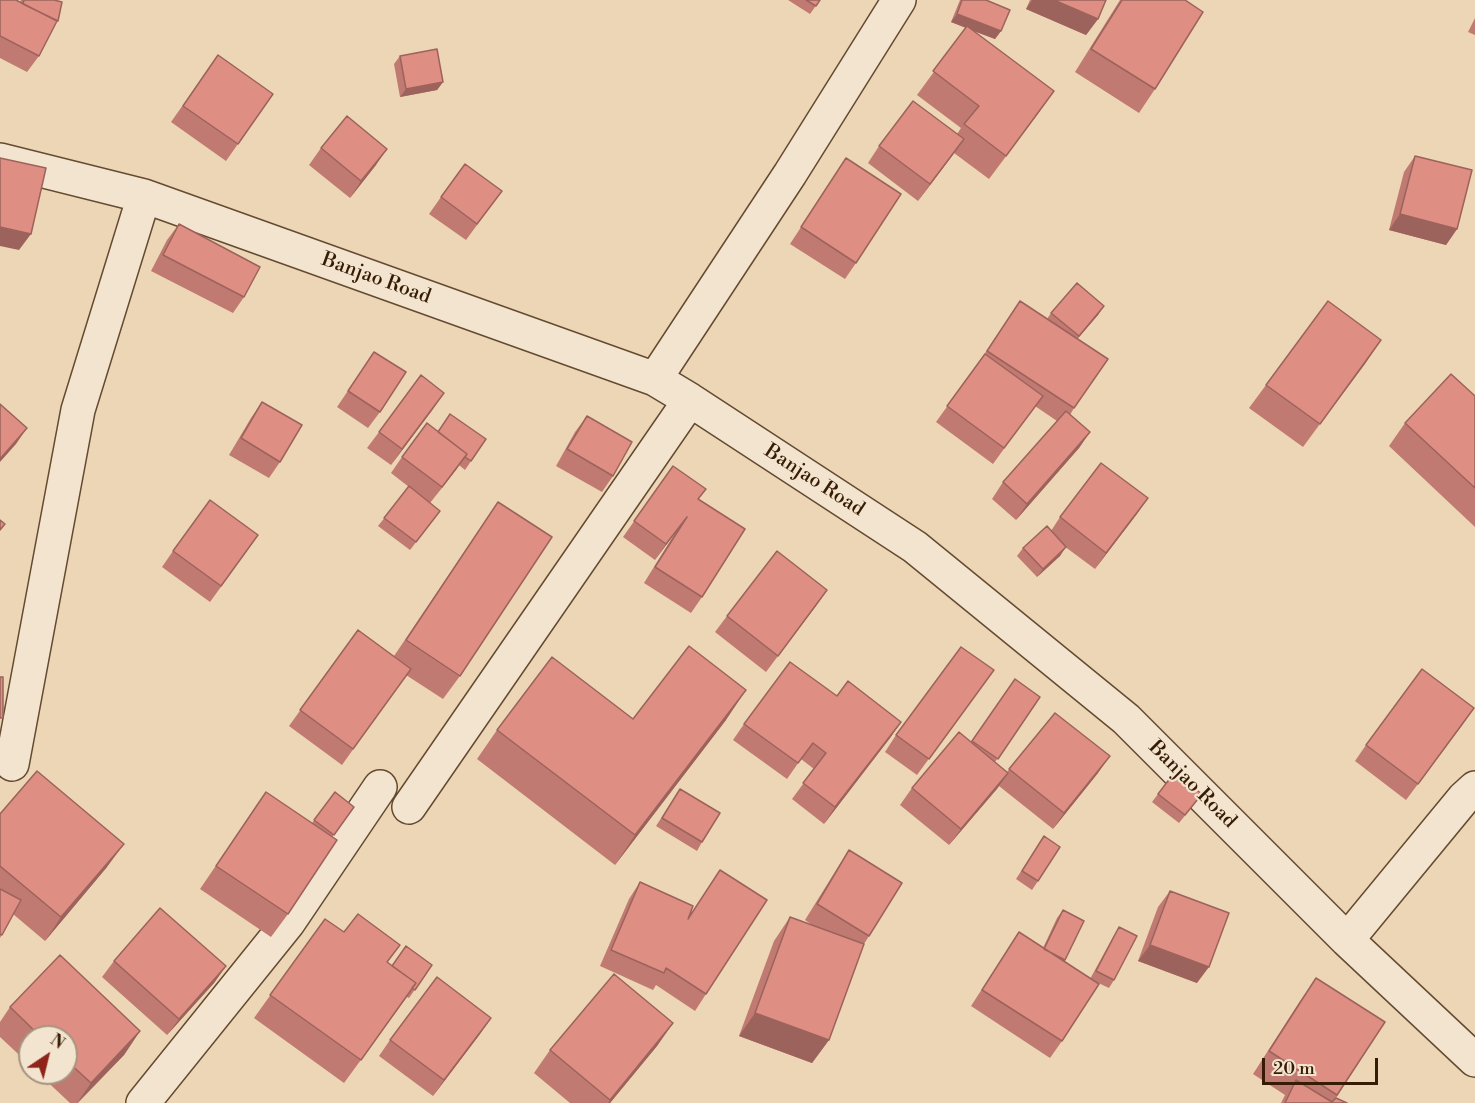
<!DOCTYPE html>
<html>
<head>
<meta charset="utf-8">
<style>
	body { margin:0 }
	#map { position:relative; width:1475px; height:1103px; overflow:hidden; background:#ecd6b6; font-family:"Libre Bodoni",serif }
	canvas { display:block }
	.north { position:absolute; left:18px; top:1025px; width:60px; height:60px; box-sizing:border-box; background:#f3e4d0; border:2px solid #a7947e; border-radius:50%; rotate:35deg; font-size:16px; font-weight:700; line-height:24px; text-align:center; color:#361c04 }
	.north::after { content:''; display:block; margin:auto; width:21px; height:27px; background:#8f2418; clip-path:polygon(50% 0,100% 100%,50% 72%,0 100%) }
	.scale { position:absolute; left:1262px; top:1058px; width:116px; height:27px; box-sizing:border-box; border:3px solid #361c04; border-top:0; padding-left:8px; font-size:18px; line-height:21px; white-space:nowrap; color:#361c04; -webkit-text-stroke:4px #f3e4d0; paint-order:stroke }
</style>
</head>
<body>
<div id="map">
<canvas width="1475" height="1103"></canvas>
<div class="north">N</div>
<div class="scale">20 m</div>
</div>
<script>
const ctx = document.querySelector('canvas').getContext('2d');
ctx.lineJoin = 'round';
function toPath(rows) {
  const path = new Path2D();
  for (const r of rows) {
    path.moveTo(r[0], r[1]);
    for (let i = 2; i < r.length; i += 2) path.lineTo(r[i], r[i + 1]);
  }
  return path;
}
function stroke(path, color, width, dash) {
  ctx.strokeStyle = color;
  ctx.lineWidth = width;
  ctx.lineCap = dash ? 'butt' : 'round';
  ctx.setLineDash(dash || []);
  ctx.stroke(path);
}
function fillPath(path, color) {
  ctx.fillStyle = color;
  ctx.fill(path, 'evenodd');
}
function write(font, color, halo, rows, align = 'center') {
  ctx.font = font + ' "Libre Bodoni",serif';
  ctx.lineWidth = 4.5;
  ctx.setLineDash([]);
  ctx.textBaseline = 'middle';
  ctx.strokeStyle = halo;
  ctx.fillStyle = color;
  for (const [text, x, y, turn = 0] of rows) {
    ctx.save();
    ctx.translate(x, y);
    ctx.rotate((+turn || 0) * Math.PI / 180);
    ctx.textAlign = isNaN(turn) ? turn : align;
    if (halo) ctx.strokeText(text, 0, 0);
    ctx.fillText(text, 0, 0);
    ctx.restore();
  }
}
const minor = toPath([
	[0,160,144,196,655,379,690,400,915,547,1126,719,1347,940,1475,1060],
	[655,379,790,174,899,0],
	[12,764,78,410,144,196],
	[409,807,690,400],
	[1347,940,1464,798,1475,788],
	[143,1103,288,923,380,787]
]);
stroke(minor, '#644a30', 36);
stroke(minor, '#f3e4d0', 33);
fillPath(toPath([
	[0,0,20,2,21,0,54,0,54,26,39,56,27,72,0,58],
	[788,0,820,0,810,14],
	[960,0,986,0,1001,31,995,39,973,31,1054,91,989,179,954,153,918,201,868,163,879,146,957,134,961,128,917,95,966,28,951,22],
	[1030,0,1106,0,1098,19,1086,35,1026,9],
	[1120,0,1185,0,1155,89,1139,113,1075,72],
	[1475,18,1475,35,1468,32],
	[218,55,273,94,226,161,171,122],
	[400,56,443,82,437,90,400,97,394,64],
	[321,148,376,165,350,198,309,165],
	[1415,156,1457,229,1446,245,1389,230,1404,172],
	[846,158,856,263,845,279,790,244],
	[502,191,466,240,429,214,441,197],
	[179,224,244,297,233,313,151,271,167,240],
	[1020,301,1047,319,1051,313,1104,306,1098,315,1077,339,1074,408,1070,415,1090,432,1079,448,1016,520,992,499,1003,482,1057,421,1035,406,993,464,936,422,979,362],
	[1381,340,1303,447,1249,408,1266,385],
	[374,352,380,412,368,428,337,407],
	[1475,396,1475,527,1389,446,1405,423],
	[262,402,280,462,269,478,229,455,251,418],
	[433,409,391,465,367,448,379,432],
	[587,416,613,476,602,492,556,466,575,432],
	[438,431,486,439,465,470,459,465,430,503,434,519,410,550,378,526,409,487,391,473,402,457],
	[673,466,699,499,702,597,691,613,644,583,675,533,655,560,623,537],
	[1148,498,1095,569,1064,546,1060,556,1037,577,1017,556,1023,548,1051,531,1060,517],
	[498,502,460,676,443,699,406,675,342,765,289,726,358,630,394,656],
	[173,551,247,551,210,602,162,567],
	[827,590,766,672,715,632,727,616],
	[994,670,917,775,885,752,896,735],
	[1015,679,1040,697,995,762,1007,772,1055,713,1098,773,1053,829,999,786,949,845,900,805,912,788,971,742],
	[837,696,901,722,890,738,824,824,792,799,814,769,801,759,787,779,733,740,744,724],
	[633,719,726,720,615,865,477,759,497,730],
	[1463,724,1406,800,1355,761,1366,745],
	[680,789,702,842,697,851,656,826],
	[266,792,312,823,335,792,354,807,332,837,288,914,271,937,200,889],
	[1158,794,1196,802,1179,823,1152,802],
	[0,814,107,867,45,941,13,914,0,938],
	[1044,836,1038,881,1032,890,1016,879],
	[849,850,869,936,864,944,829,1040,812,1063,739,1036,774,941,790,917,815,927,805,920,838,867],
	[720,870,706,994,695,1011,656,985,653,990,600,966,629,899,640,882,690,916],
	[1170,891,1197,983,1138,961,1158,907],
	[1063,910,1084,921,1064,962,1090,979,1114,935,1119,927,1114,980,1109,988,1092,980,1062,1041,1050,1058,971,1006,1019,932,1043,948,1057,918],
	[325,919,344,932,400,945,387,963,392,966,432,965,409,998,407,997,344,1083,254,1018],
	[114,961,226,966,214,983,167,1035,102,977],
	[1316,978,1385,1022,1336,1098,1347,1103,1281,1103,1285,1095,1253,1074,1300,1001],
	[10,1007,140,1031,124,1055,78,1103,70,1103,38,1073,66,1073,66,1037,30,1037,30,1065,0,1037,0,1022],
	[673,1023,657,1046,610,1103,570,1103,534,1073,550,1050],
	[480,1034,433,1096,379,1056,390,1040]
]), '#c07a71');
fillPath(toPath([
	[1032,0,1054,0,1098,19,1086,35,1026,9],
	[957,14,1001,31,995,39,951,22],
	[443,82,437,90,400,97,406,89],
	[1054,91,1037,115,989,179,1006,156],
	[964,139,952,156,918,201,930,184],
	[387,149,376,165,350,198,361,181],
	[1400,214,1457,229,1446,245,1389,230],
	[0,227,31,234,19,250,0,246],
	[1104,306,1098,315,1073,344,1079,336],
	[1381,340,1365,364,1303,447,1320,424],
	[444,393,433,409,391,465,402,449],
	[27,428,16,444,0,462,0,459],
	[1090,432,1079,448,1016,520,1027,504],
	[467,454,456,470,430,503,442,487],
	[1148,498,1137,514,1095,569,1106,553],
	[687,517,675,533,655,560,666,544],
	[1066,547,1060,556,1037,577,1043,569],
	[827,590,816,606,766,672,778,656],
	[746,690,726,720,615,865,635,835],
	[1474,708,1463,724,1406,800,1418,784],
	[901,722,890,738,824,824,835,807],
	[1110,756,1098,773,1053,829,1064,813],
	[1008,773,997,789,949,845,961,829],
	[124,844,107,867,45,941,61,917],
	[1150,945,1209,967,1197,983,1138,961],
	[226,966,214,983,167,1035,179,1019],
	[755,1013,829,1040,812,1063,739,1036],
	[491,1018,480,1034,433,1096,444,1080],
	[673,1023,657,1046,610,1103,608,1103],
	[140,1031,124,1055,77,1103,91,1083]
]), '#9c635c');
const building = toPath([
	[0,0,16,0,57,21,39,56,0,36,0,0],
	[24,0,54,0,62,2,58,21,23,4,24,0],
	[806,0,820,0,816,6,806,0],
	[962,0,986,0,1010,10,1001,31,957,14,962,0],
	[1054,0,1106,0,1098,19,1054,0],
	[1122,0,1185,0,1203,12,1155,89,1091,49,1122,0],
	[967,26,1054,91,1006,156,964,124,979,106,933,71,967,26],
	[437,49,443,82,406,89,400,56,437,49],
	[218,55,273,94,238,144,183,106,218,55],
	[913,101,964,139,930,184,879,146,913,101],
	[347,116,387,149,361,181,321,148,347,116],
	[1415,156,1472,170,1457,229,1400,214,1415,156],
	[0,158,46,168,31,234,0,227,0,158],
	[846,158,901,194,856,263,801,227,846,158],
	[465,164,502,191,477,224,441,197,465,164],
	[179,224,260,267,244,297,163,255,179,224],
	[1077,283,1104,306,1079,336,1051,313,1077,283],
	[1020,301,1108,359,1074,408,987,351,1020,301],
	[1328,301,1381,340,1320,424,1266,385,1328,301],
	[374,352,406,372,380,412,348,391,374,352],
	[985,354,1043,396,1004,448,947,406,985,354],
	[1451,374,1475,396,1475,488,1405,423,1451,374],
	[421,375,444,393,402,449,379,432,421,375],
	[262,402,302,425,280,462,241,438,262,402],
	[0,404,27,428,0,459,0,404],
	[1066,411,1090,432,1027,504,1003,482,1066,411],
	[450,414,486,439,471,461,465,457,467,454,438,432,450,414],
	[587,416,632,442,613,476,567,449,587,416],
	[427,423,467,454,442,487,402,457,427,423],
	[1101,463,1148,498,1106,553,1060,517,1101,463],
	[673,466,706,489,698,499,745,529,702,597,655,567,687,517,666,544,634,521,673,466],
	[409,486,440,511,416,542,384,518,409,486],
	[210,500,258,535,221,586,173,551,210,500],
	[498,502,552,537,460,676,406,640,498,502],
	[0,520,5,524,0,530,0,520],
	[1047,526,1066,547,1043,569,1023,548,1047,526],
	[777,551,827,590,778,656,727,616,777,551],
	[358,630,411,669,353,749,300,710,358,630],
	[689,646,746,690,635,835,497,730,552,657,633,719,689,646],
	[961,647,994,670,929,759,896,735,961,647],
	[790,662,837,696,848,681,901,722,835,807,803,783,826,753,813,743,798,763,744,724,790,662],
	[1422,669,1474,708,1418,784,1366,745,1422,669],
	[0,677,3,677,3,718,0,718,0,677],
	[1015,679,1040,697,998,759,972,741,1015,679],
	[1055,713,1110,756,1064,813,1009,769,1055,713],
	[959,732,1008,773,961,829,912,788,959,732],
	[37,771,124,844,61,917,0,866,0,814,37,771],
	[1174,773,1202,794,1185,815,1158,794,1174,773],
	[680,789,720,813,702,842,662,818,680,789],
	[266,792,337,840,288,914,216,866,266,792],
	[335,792,354,807,334,835,314,820,335,792],
	[1044,836,1060,847,1038,881,1022,871,1044,836],
	[849,850,902,883,869,936,817,904,849,850],
	[720,870,767,900,706,994,666,968,664,973,611,950,640,882,693,906,688,919,720,870],
	[0,889,21,900,2,935,0,934,0,889],
	[1170,891,1229,913,1209,967,1150,945,1170,891],
	[160,908,226,966,179,1019,114,961,160,908],
	[1063,910,1084,921,1065,960,1044,949,1063,910],
	[358,914,400,945,387,962,416,983,361,1060,270,995,325,919,344,932,358,914],
	[790,917,864,944,829,1040,755,1013,790,917],
	[1119,927,1137,936,1114,980,1096,971,1119,927],
	[1019,932,1099,984,1062,1041,982,990,1019,932],
	[406,946,432,965,415,990,412,988,416,983,392,966,406,946],
	[60,955,140,1031,91,1083,66,1060,66,1037,41,1037,10,1007,60,955],
	[614,974,673,1023,610,1100,550,1050,614,974],
	[437,977,491,1018,444,1080,390,1040,437,977],
	[1316,978,1385,1022,1337,1095,1269,1051,1316,978],
	[1296,1080,1332,1102,1336,1098,1347,1103,1285,1103,1296,1080]
]);
fillPath(building, '#df8e83');
stroke(building, '#9c635c', 1.5);
write('20px', '#361c04', '#f3e4d0', [
	["Banjao Road",376,279,20],
	["Banjao Road",814,481,33],
	["Banjao Road",1192,785,45]
]);
</script>
</body>
</html>
